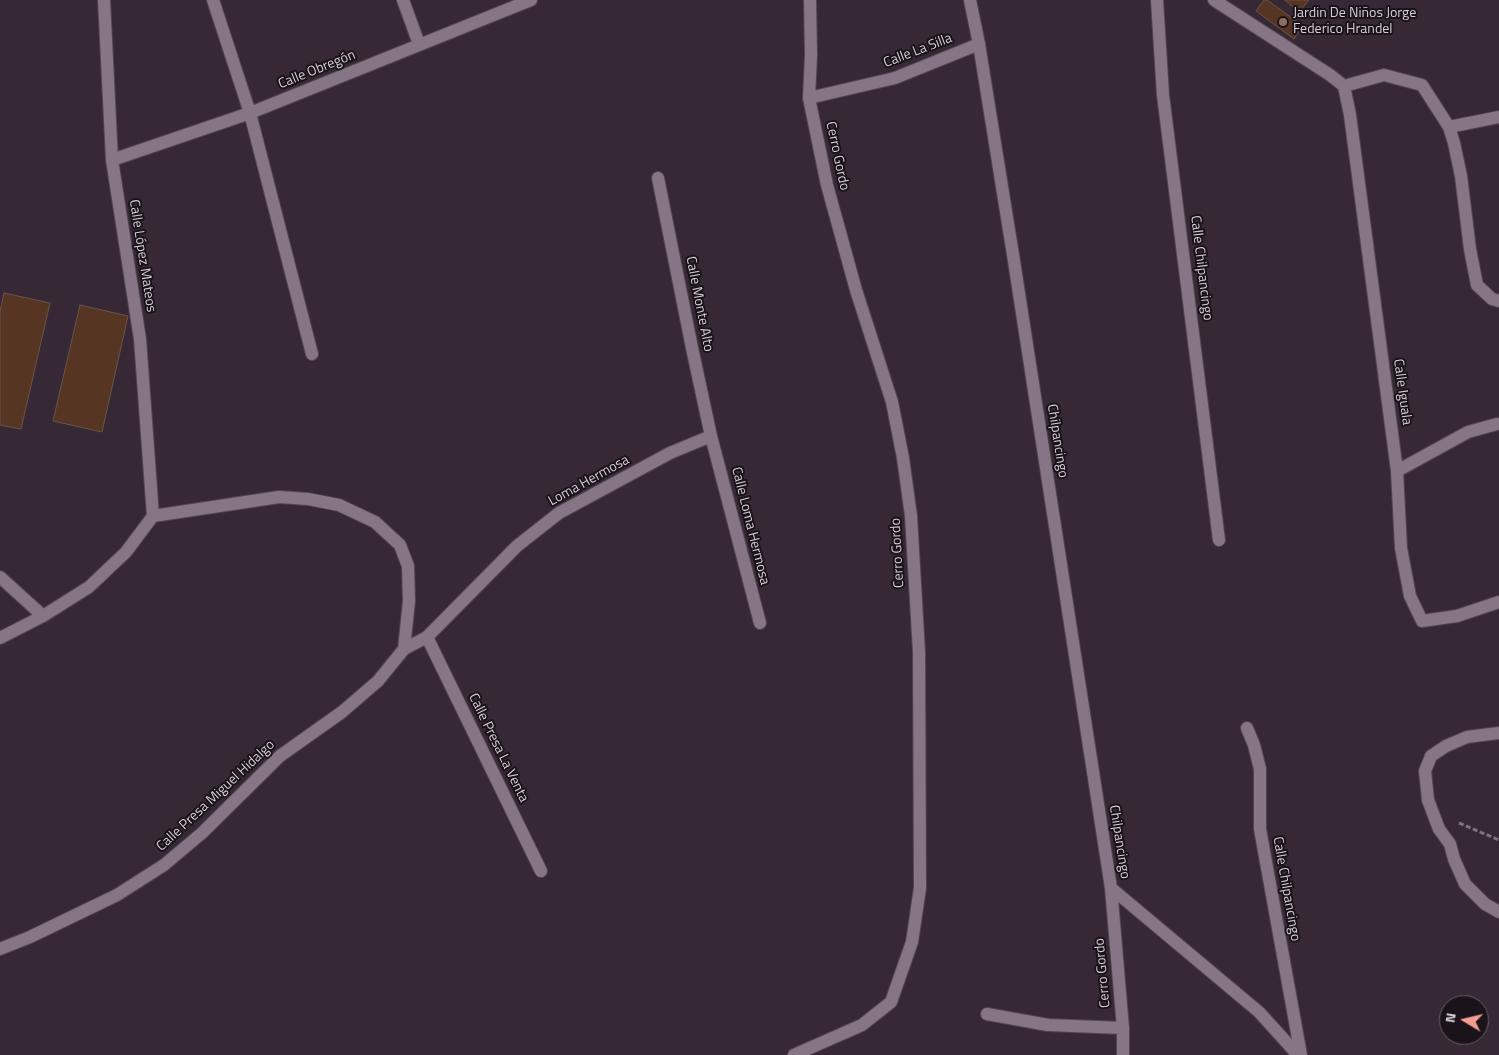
<!DOCTYPE html>
<html>
<head>
<meta charset="utf-8">
<style>
	body { margin:0 }
	#map { position:relative; width:1499px; height:1055px; overflow:hidden; background:#372836; font-family:"Titillium Web",sans-serif }
	canvas { display:block }
	.north { position:absolute; left:1439px; top:995px; width:50px; height:50px; box-sizing:border-box; background:#1a141a; border:1px solid #665e65; border-radius:50%; rotate:279deg; font-size:14px; font-weight:700; line-height:20px; text-align:center; color:#d7cdd6 }
	.north::after { content:''; display:block; margin:auto; width:18px; height:22px; background:#f59c92; clip-path:polygon(50% 0,100% 100%,50% 72%,0 100%) }
</style>
</head>
<body>
<div id="map">
<canvas width="1499" height="1055"></canvas>
<div class="north">N</div>
</div>
<script>
const ctx = document.querySelector('canvas').getContext('2d');
ctx.lineJoin = 'round';
function fillPath(path, color) {
  ctx.fillStyle = color;
  ctx.fill(path, 'evenodd');
}
function toPath(rows) {
  const path = new Path2D();
  for (const r of rows) {
    path.moveTo(r[0], r[1]);
    for (let i = 2; i < r.length; i += 2) path.lineTo(r[i], r[i + 1]);
  }
  return path;
}
function stroke(path, color, width, dash) {
  ctx.strokeStyle = color;
  ctx.lineWidth = width;
  ctx.lineCap = dash ? 'butt' : 'round';
  ctx.setLineDash(dash || []);
  ctx.stroke(path);
}
function write(font, color, halo, rows, align = 'center') {
  ctx.font = font + ' "Titillium Web",sans-serif';
  ctx.lineWidth = 4;
  ctx.setLineDash([]);
  ctx.textBaseline = 'middle';
  ctx.strokeStyle = halo;
  ctx.fillStyle = color;
  for (const [text, x, y, turn = 0] of rows) {
    ctx.save();
    ctx.translate(x, y);
    ctx.rotate((+turn || 0) * Math.PI / 180);
    ctx.textAlign = isNaN(turn) ? turn : align;
    if (halo) ctx.strokeText(text, 0, 0);
    ctx.fillText(text, 0, 0);
    ctx.restore();
  }
}
const building = toPath([
	[1264,0,1267,0,1303,26,1294,39,1256,11,1264,0],
	[1285,0,1309,0,1299,12,1285,0],
	[4,293,50,303,21,429,0,425,0,312,4,293],
	[80,305,128,316,102,432,53,421,80,305]
]);
fillPath(building, '#563522');
stroke(building, '#69554b', 1);
const minor = toPath([
	[104,0,112,160,140,339,153,516],
	[213,0,250,113,312,354],
	[403,0,419,44],
	[970,0,979,44,1014,261,1111,888,1123,1028,1123,1055],
	[1157,0,1163,95,1219,540],
	[1214,0,1330,75,1344,86,1350,115,1397,471,1401,548,1410,596,1422,621,1457,616,1499,602],
	[1344,86,1384,75,1422,85,1449,127,1454,143,1461,176,1470,249,1477,285,1492,299,1499,301],
	[809,98,895,78,979,44],
	[1449,127,1499,117],
	[112,160,250,113,531,0],
	[658,178,692,348,711,436,760,623],
	[1397,471,1468,432,1497,424],
	[153,516,279,497,308,499,339,505,375,522,400,545,408,566,409,601,404,649],
	[0,577,43,616],
	[427,637,541,871],
	[0,638,43,616,89,587,126,552,153,516],
	[1247,728,1254,745,1260,769,1260,829,1301,1055],
	[1499,733,1467,737,1446,746,1431,756,1425,771,1428,800,1439,829,1450,844,1454,859,1465,884,1485,904,1499,912],
	[1111,888,1259,1012,1298,1055],
	[0,949,30,937,117,895,164,865,202,833,280,756,342,712,378,681,404,649,427,637,517,546,559,513,670,453,711,436],
	[987,1014,1048,1025,1123,1028],
	[794,1055,862,1025,891,1002,912,942,920,888,919,652,911,516,903,458,892,402,856,290,827,185,809,98,811,55,810,0]
]);
stroke(minor, '#524651', 14);
stroke(toPath([
	[1459,823,1499,840]
]), '#80737f', 3, [5, 2.5]);
stroke(minor, '#867584', 12);
for (const [x, y, r, color] of [
	[1283,22,5,"#8d6e63"]
]) {
  const dot = new Path2D();
  dot.arc(x, y, r, 0, 2 * Math.PI);
  ctx.fillStyle = color;
  ctx.fill(dot);
  stroke(dot, '#1a141a', 2);
}
write('14px', '#d7cdd6', '#1a141a', [
	["Jardin De Niños Jorge",1293,14],
	["Federico Hrandel",1293,30]
], 'left');
write('14px', '#d7cdd6', '#1a141a', [
	["Calle La Silla",918,51,-21],
	["Calle Obregón",317,70,-22],
	["Cerro Gordo",837,156,78],
	["Calle López Mateos",142,256,81],
	["Calle Chilpancingo",1201,268,83],
	["Calle Monte Alto",699,304,79],
	["Calle Iguala",1402,392,82],
	["Chilpancingo",1057,441,81],
	["Loma Hermosa",589,481,-29],
	["Calle Loma Hermosa",750,526,76],
	["Cerro Gordo",898,553,-93],
	["Calle Presa La Venta",498,748,64],
	["Calle Presa Miguel Hidalgo",216,796,-43],
	["Chilpancingo",1119,842,81],
	["Calle Chilpancingo",1286,889,80],
	["Cerro Gordo",1103,973,-95]
]);
</script>
</body>
</html>
